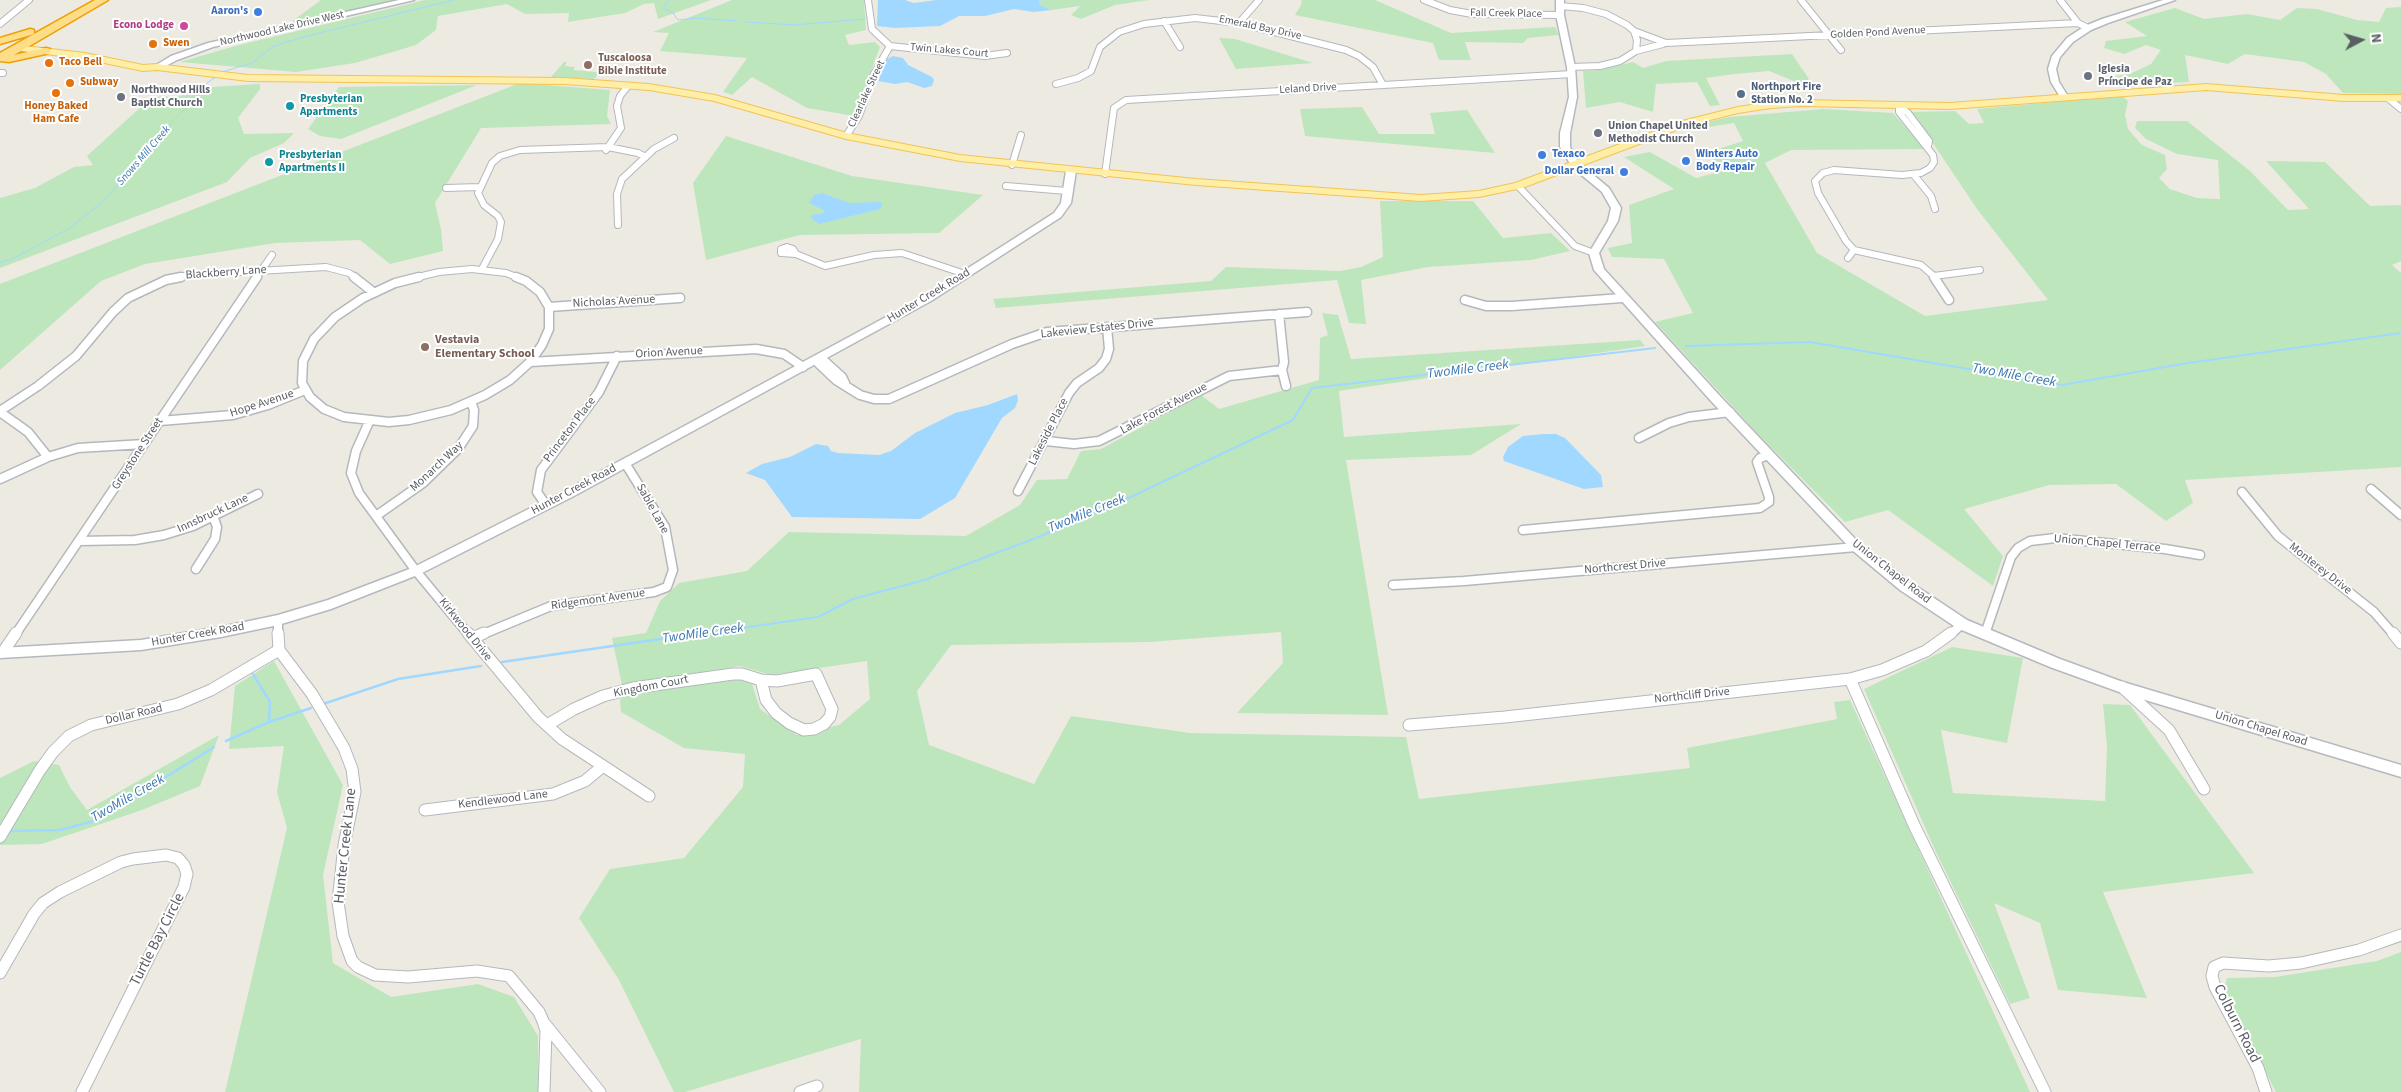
<!DOCTYPE html>
<html>
<head>
<meta charset="utf-8">
<style>
	body { margin:0 }
	#map { position:relative; width:2401px; height:1092px; overflow:hidden; background:#edeae2; font-family:"Source Sans 3",sans-serif }
	canvas { display:block }
	.north { position:absolute; left:2336px; top:15px; width:50px; height:50px; -webkit-text-stroke:4px #fff; paint-order:stroke; rotate:84deg; font-size:14px; font-weight:700; line-height:20px; text-align:center; color:#5a5e63 }
	.north::after { content:''; display:block; margin:auto; width:18px; height:22px; background:#5a5e63; clip-path:polygon(50% 0,100% 100%,50% 72%,0 100%) }
</style>
</head>
<body>
<div id="map">
<canvas width="2401" height="1092"></canvas>
<div class="north">N</div>
</div>
<script>
const ctx = document.querySelector('canvas').getContext('2d');
ctx.lineJoin = 'round';
function fillPath(path, color) {
  ctx.fillStyle = color;
  ctx.fill(path, 'evenodd');
}
function toPath(rows) {
  const path = new Path2D();
  for (const r of rows) {
    path.moveTo(r[0], r[1]);
    for (let i = 2; i < r.length; i += 2) path.lineTo(r[i], r[i + 1]);
  }
  return path;
}
function stroke(path, color, width, dash) {
  ctx.strokeStyle = color;
  ctx.lineWidth = width;
  ctx.lineCap = dash ? 'butt' : 'round';
  ctx.setLineDash(dash || []);
  ctx.stroke(path);
}
function write(font, color, halo, rows, align = 'center') {
  ctx.font = font + ' "Source Sans 3",sans-serif';
  ctx.lineWidth = 4;
  ctx.setLineDash([]);
  ctx.textBaseline = 'middle';
  ctx.strokeStyle = halo;
  ctx.fillStyle = color;
  for (const [text, x, y, turn = 0] of rows) {
    ctx.save();
    ctx.translate(x, y);
    ctx.rotate((+turn || 0) * Math.PI / 180);
    ctx.textAlign = isNaN(turn) ? turn : align;
    if (halo) ctx.strokeText(text, 0, 0);
    ctx.fillText(text, 0, 0);
    ctx.restore();
  }
}
fillPath(toPath([
	[321,0,402,0,291,22],
	[425,0,711,0,658,19,654,3,644,4,625,13,568,22,569,13,525,14,507,4,438,16,436,30,416,45,355,63,296,72,180,62,235,46],
	[732,0,864,0,866,30,845,35,849,45,875,42,880,47,854,116,807,108,752,77,732,95,723,92,747,58,660,51,669,33,653,32],
	[1043,0,1149,0,1115,5,1081,19,1071,15,1080,6,1051,10,1039,4,1039,1],
	[1301,0,1375,0,1451,33,1555,27,1559,35,1528,38,1523,43,1465,42,1471,60,1439,60,1433,43,1295,15,1302,3],
	[2401,7,2401,94,2343,93,2326,74,2304,62,2245,54,2228,64,2185,55,2189,82,2116,86,2104,78,2130,74,2151,64,2161,50,2146,45,2124,54,2104,48,2106,41,2147,36,2125,22,2175,8,2204,19,2247,14,2280,20,2297,8,2317,9,2357,20,2379,22,2386,8],
	[1219,38,1235,39,1313,63,1236,69],
	[1792,54,1809,79,1801,84,1769,71,1734,74,1706,78,1720,105,1710,106,1697,82,1656,84,1653,112,1620,102,1586,108,1583,71,1600,70,1633,62,1643,68,1666,61],
	[564,62,567,62,565,66,575,67,573,70,596,72,599,74,594,79,551,77],
	[520,83,610,90,607,116,611,124,481,128,435,203,441,229,443,251,390,264,360,240,275,243,145,264,101,281,0,370,0,284],
	[260,84,260,89,238,118,244,134,294,133,284,143,250,158,227,182,0,268,0,198,35,188,74,167,93,165,87,156,143,105,137,102,153,97,181,96,194,88],
	[477,85,341,139,320,136,308,129,339,87],
	[2122,96,2128,101,2125,115,2128,129,2142,145,2165,155,2167,169,2159,178,2170,189,2197,198,2220,199,2218,160,2177,154,2146,139,2135,128,2137,121,2187,121,2250,171,2288,210,2309,209,2266,161,2325,162,2370,206,2401,205,2401,261,2392,265,2401,273,2401,467,2185,480,2193,503,2166,521,2116,484,2049,485,1964,509,2003,556,1993,586,1888,510,1845,522,1759,435,1655,322,1693,313,1664,259,1612,257,1608,248,1632,243,1629,205,1674,189,1624,157,1650,152,1696,178,1723,171,1709,152,1743,141,1734,123,1709,127,1702,123,1730,117,1823,109,1893,113,1925,149,1791,150,1765,163,1817,253,1925,316,2048,300,1977,209,1912,112,1955,111,1969,124,1984,123,1977,109],
	[1362,107,1379,134,1435,134,1430,113,1467,110,1495,153,1305,136,1300,109],
	[726,136,852,176,983,195,939,233,800,235,706,260,693,183],
	[1380,201,1473,201,1503,238,1551,233,1570,251,1531,260,1428,267,1361,280,1366,324,1349,323,1337,280,996,308,993,299,1211,281,1226,267,1340,271,1361,267,1383,257],
	[1322,313,1338,315,1351,359,1640,340,1645,346,1339,391,1344,437,1521,424,1471,455,1346,460,1388,715,1237,713,1283,663,1281,632,1148,642,951,645,917,691,929,745,1034,784,1071,716,1190,733,1406,737,1419,799,1690,768,1687,748,1837,719,1834,702,1850,700,2030,1092,859,1092,861,1039,685,1092,674,1092,619,980,579,918,610,869,684,858,743,787,745,754,684,748,621,712,620,699,625,695,737,679,752,684,760,709,797,735,839,725,870,699,867,661,771,675,740,666,622,685,612,638,646,633,660,601,679,583,747,571,789,532,966,536,1020,505,1037,480,1067,479,1081,451,1101,449,1201,395,1219,409,1319,380,1320,338,1328,335],
	[1952,647,2023,658,2007,743,1941,730,1953,793,2105,801,2107,747,2103,704,2130,705,2254,873,2103,892,2147,998,2058,990,2040,923,1994,903,2030,998,2010,1004,1935,850,1864,689],
	[274,661,343,785,323,875,333,963,391,997,478,984,514,997,538,1036,538,1092,225,1092,287,828,277,792,284,746,229,749,235,686],
	[219,735,200,786,142,810,42,844,0,845,0,778,34,761,59,765,70,787,87,810],
	[2401,952,2401,1092,2276,1092,2224,991,2227,978,2275,977,2377,961]
]), '#bee6bd');
fillPath(toPath([
	[878,0,905,0,914,3,936,0,1043,0,1039,1,1039,4,1051,10,1034,12,1014,9,985,16,959,16,940,26,895,28,877,26],
	[893,56,903,58,908,65,932,77,934,80,932,86,924,88,907,82,895,84,878,81,875,79,879,69,887,59],
	[822,193,849,203,880,202,883,205,880,209,819,224,811,218,813,215,824,213,824,210,809,203,814,195],
	[1017,394,1018,400,1015,408,1002,418,955,498,920,519,792,517,765,480,746,473,762,464,790,457,816,444,828,446,831,451,838,453,879,455,891,451,915,433,955,413,988,405],
	[1544,434,1556,434,1565,438,1601,475,1603,487,1584,489,1504,461,1503,457,1508,447,1523,436]
]), '#a0d8ff');
stroke(toPath([
	[669,0,663,8,673,13,678,20,696,18,737,21],
	[746,22,794,25,865,19],
	[222,72,252,63,272,47,303,37,454,0],
	[0,263,18,256,70,228,107,198,164,130,192,102,195,92,217,76]
]), '#a0d8ff', 1);
stroke(toPath([
	[1686,346,1810,342,2062,385,2188,363,2401,333],
	[693,635,818,617,853,599,925,580,1036,538,1120,502,1293,420,1312,388,1655,348]
]), '#a0d8ff', 2);
stroke(toPath([
	[502,662,702,633],
	[253,674,270,702,269,722],
	[323,704,398,679,481,666],
	[226,741,269,722,311,708],
	[9,831,60,830,97,820,214,747]
]), '#a0d8ff', 2.5);
const streetFar2 = toPath([
	[1424,0,1450,10,1472,14,1560,15],
	[1801,0,1841,50],
	[2060,0,2078,23],
	[1560,6,1583,8,1606,14,1627,25,1634,31,1637,40,1636,51,1620,61,1600,66,1571,67],
	[1164,21,1180,47],
	[1239,23,1259,0],
	[0,24,29,0],
	[1634,31,1666,43,2078,23,2088,28],
	[890,46,985,56,1007,53],
	[1636,51,1663,44],
	[0,73,3,73],
	[1056,84,1078,78,1091,71,1100,47,1119,32,1144,24,1195,18,1239,23,1346,50,1359,56,1373,67,1383,85],
	[2389,99,2401,109],
	[1899,106,1908,113,1929,141,1928,146],
	[846,136,859,116,874,74,890,46,872,29,868,0],
	[606,150,621,128,617,106,620,96,628,86],
	[1012,165,1021,135],
	[1105,174,1114,108,1126,100,1572,74],
	[1913,174,1931,196,1935,209],
	[1006,186,1067,191],
	[1518,186,1575,246,1594,253],
	[446,188,479,187],
	[618,225,617,194,622,179,654,149,674,138],
	[787,247,793,249,796,254,781,253,781,249,787,247],
	[1854,250,1921,265,1936,278],
	[796,254,825,266,874,255,902,253,965,274],
	[1848,258,1854,250,1846,241,1818,193,1815,181,1823,173,1834,170,1902,175,1921,173,1930,168,1934,162,1933,155,1899,112,1899,106],
	[482,269,498,239,501,222,498,216,484,205,478,193,492,163,500,156,520,150,608,147,638,153,646,157],
	[1934,276,1980,270],
	[175,278,190,275,326,267,349,273,356,278],
	[256,278,272,255],
	[414,278,439,272,472,269,506,273,519,278]
]);
const streetFar1 = toPath([
	[354,277,373,292],
	[419,277,395,283,363,298,335,317,314,339,303,361,302,383,310,397,324,409,344,417,389,422,409,420,451,410,485,395,510,380,530,362,542,345,549,329,549,307,540,292,526,281,516,277],
	[1934,277,1949,300],
	[1465,300,1486,306,1512,306,1622,298],
	[549,307,680,298],
	[1279,314,1284,362,1282,370,1286,386],
	[821,358,842,377,845,383],
	[816,361,836,380,860,395,874,399,889,399,1012,344,1047,332,1307,312],
	[530,362,756,349,784,354,803,367],
	[0,411,38,386,76,356,113,312,128,298,166,280,181,277],
	[0,412,28,432,48,457],
	[160,421,233,415,268,405,305,390],
	[369,422,356,451,351,473,359,493,416,571,469,635],
	[1639,438,1669,423,1689,417,1730,412],
	[1046,441,1074,444,1099,441,1229,376,1282,370],
	[0,479,48,457,78,448,144,444],
	[2371,489,2401,515],
	[1018,491,1069,393,1077,383,1099,368,1106,359,1109,349,1107,327],
	[2242,492,2278,536,2374,612,2394,635],
	[546,505,537,492,541,470,599,392,617,356],
	[376,516,423,483,458,449,473,426,474,410,471,402],
	[1523,530,1760,508,1769,502,1769,497,1757,462,1760,458,1769,455],
	[79,541,135,540,164,535,193,526,258,494],
	[196,569,215,539,217,527,213,516],
	[1393,585,1464,581,1856,547],
	[278,620,278,635],
	[1985,634,2011,557,2018,548,2030,541,2055,538,2165,549,2200,555],
	[15,635,257,277],
	[481,635,551,606,654,592,667,587,673,570,665,527,625,463],
	[1950,635,1962,624]
]);
const street = toPath([
	[278,633,279,650],
	[468,633,538,717,562,739,649,796],
	[2393,633,2401,643],
	[473,638,484,633],
	[279,650,312,694,344,748,352,769,355,792,344,845,338,902,343,936,352,961,358,967,375,975,408,977,477,971,509,976,539,1012,543,1021,546,1031,544,1092],
	[3,652,16,633],
	[816,674,832,709,830,717,824,724,814,729,804,730,789,723,776,713,766,700,761,680,777,681,816,674],
	[1850,679,1914,825,2045,1092],
	[2122,687,2169,730,2204,789],
	[547,725,574,709,603,696,633,688,733,674,742,674,761,680],
	[1409,725,1505,717,1850,679,1882,670,1926,651,1951,633],
	[425,810,553,794,585,781,603,766],
	[0,837,40,770,53,752,69,736,91,725,178,704,211,690,279,650],
	[0,973,34,914,43,903,60,892,121,862,133,859,166,855,178,858,184,865,187,874,184,887,82,1092],
	[545,1024,600,1092],
	[800,1092,817,1086],
	[2266,1092,2258,1068,2215,987,2212,976,2214,967,2223,963,2269,966,2301,963,2359,950,2401,935]
]);
const secondary = toPath([
	[399,0,414,0,213,47,177,60,160,69,153,67,171,56,208,43,399,0],
	[1556,0,1564,0,1564,15,1575,67,1577,97,1570,133,1570,147,1579,163,1609,188,1621,208,1618,221,1599,253,1604,269,1719,395,1860,544,1910,582,1967,620,2060,659,2123,682,2401,765,2401,777,2122,693,2050,667,1957,628,1900,590,1852,550,1711,401,1594,270,1589,253,1608,221,1611,208,1602,192,1572,167,1560,147,1560,133,1569,97,1567,67,1556,15,1556,0],
	[2163,0,2175,0,2108,23,2091,30,2073,42,2060,57,2056,69,2059,82,2069,98,2062,100,2051,82,2048,69,2052,56,2067,38,2085,26,2102,19,2163,0],
	[1071,168,1076,171,1071,203,1061,217,931,301,574,496,420,574,331,609,278,625,221,637,141,650,0,658,0,648,141,640,221,627,278,615,328,600,412,568,566,490,923,297,1054,213,1061,203,1066,171,1071,168]
]);
const primary = toPath([
	[16,45,85,53,143,65,157,64,248,75,564,78,649,84,715,95,847,133,960,155,1196,179,1421,195,1479,191,1515,183,1682,121,1738,107,1771,102,1800,100,1950,103,2206,84,2344,95,2401,95,2401,101,2344,101,2206,90,1950,109,1800,106,1771,108,1738,113,1690,125,1522,188,1479,197,1421,201,1196,185,960,161,846,139,714,101,649,90,564,84,248,81,157,70,143,71,85,59,13,50,13,46,16,45]
]);
const highway = toPath([
	[95,0,108,0,14,55,46,48,50,49,50,53,9,62,0,61,0,53,95,0],
	[30,29,34,30,34,34,0,44,0,38,30,29]
]);
stroke(streetFar2, '#b4b8bd', 8);
stroke(streetFar1, '#b4b8bd', 11);
stroke(street, '#b4b8bd', 13);
stroke(secondary, '#b5b9bf', 3);
stroke(primary, '#f3c355', 2);
stroke(highway, '#ef9f00', 3);
stroke(streetFar2, '#fff', 6);
stroke(streetFar1, '#fff', 8);
stroke(street, '#fff', 11);
fillPath(secondary, '#fff');
fillPath(primary, '#ffeea5');
fillPath(highway, '#fedd88');
for (const [x, y, r, color] of [
	[258,12,5,"#3f7fe0"],
	[184,26,5,"#d1479c"],
	[153,44,5,"#e8710a"],
	[49,63,5,"#e8710a"],
	[588,65,5,"#8d6e63"],
	[2088,76,5,"#6b7280"],
	[70,83,5,"#e8710a"],
	[56,93,5,"#e8710a"],
	[1741,94,5,"#5c6f8a"],
	[121,97,5,"#6b7280"],
	[290,106,5,"#0f9aa8"],
	[1598,133,5,"#6b7280"],
	[1542,155,5,"#3f7fe0"],
	[1686,161,5,"#3f7fe0"],
	[269,162,5,"#0f9aa8"],
	[1624,172,5,"#3f7fe0"],
	[425,347,5,"#8d6e63"]
]) {
  const dot = new Path2D();
  dot.arc(x, y, r, 0, 2 * Math.PI);
  ctx.fillStyle = color;
  ctx.fill(dot);
  stroke(dot, '#fff', 2);
}
write('bold 11px', '#366cbe', '#fff', [
	["Aaron's",248,12],
	["Texaco",1552,155,"left"],
	["Winters Auto",1696,155,"left"],
	["Body Repair",1696,168,"left"],
	["Dollar General",1614,172]
], 'right');
write('11px', '#5a5e63', '#fff', [
	["Fall Creek Place",1506,14,1],
	["Emerald Bay Drive",1260,28,12],
	["Northwood Lake Drive West",282,29,-13],
	["Golden Pond Avenue",1878,33,-3],
	["Twin Lakes Court",949,51,5],
	["Leland Drive",1308,89,-3],
	["Clearlake Street",867,94,-65]
]);
write('bold 11px', '#b23c85', '#fff', [
	["Econo Lodge",174,26]
], 'right');
write('bold 11px', '#c56008', '#fff', [
	["Swen",163,44],
	["Taco Bell",59,63],
	["Subway",80,83],
	["Honey Baked",56,107,"center"],
	["Ham Cafe",56,120,"center"]
], 'left');
write('bold 11px', '#785e54', '#fff', [
	["Tuscaloosa",598,59],
	["Bible Institute",598,72]
], 'left');
write('bold 11px', '#5b616d', '#fff', [
	["Iglesia",2098,70],
	["Príncipe de Paz",2098,83],
	["Northwood Hills",131,91],
	["Baptist Church",131,104],
	["Union Chapel United",1608,127],
	["Methodist Church",1608,140]
], 'left');
write('bold 11px', '#4e5e75', '#fff', [
	["Northport Fire",1751,88],
	["Station No. 2",1751,101]
], 'left');
write('bold 11px', '#0d838f', '#fff', [
	["Presbyterian",300,100],
	["Apartments",300,113],
	["Presbyterian",279,156],
	["Apartments II",279,169]
], 'left');
write('italic 11px', '#3c78b2', '#fff', [
	["Snows Mill Creek",144,156,-49]
]);
write('12px', '#5a5e63', '#fff', [
	["Blackberry Lane",226,273,-4],
	["Hunter Creek Road",929,296,-31],
	["Nicholas Avenue",614,302,-3],
	["Lakeview Estates Drive",1097,329,-6],
	["Orion Avenue",669,353,-3],
	["Hope Avenue",262,404,-18],
	["Lake Forest Avenue",1164,409,-28],
	["Princeton Place",570,430,-53],
	["Lakeside Place",1049,432,-63],
	["Greystone Street",138,454,-57],
	["Monarch Way",437,467,-43],
	["Hunter Creek Road",574,490,-28],
	["Sable Lane",652,509,61],
	["Innsbruck Lane",213,514,-25],
	["Union Chapel Terrace",2107,544,5],
	["Northcrest Drive",1625,567,-5],
	["Monterey Drive",2320,569,38],
	["Union Chapel Road",1891,572,38],
	["Ridgemont Avenue",598,600,-8],
	["Kirkwood Drive",465,630,51],
	["Hunter Creek Road",198,635,-10],
	["Kingdom Court",651,687,-11],
	["Northcliff Drive",1692,696,-6],
	["Dollar Road",134,715,-13],
	["Union Chapel Road",2261,729,17],
	["Kendlewood Lane",503,800,-7]
]);
write('bold 12px', '#785e54', '#fff', [
	["Vestavia",435,340],
	["Elementary School",435,354]
], 'left');
write('italic 14px', '#3c78b2', '#fff', [
	["TwoMile Creek",1468,370,-7],
	["Two Mile Creek",2014,376,10],
	["TwoMile Creek",1087,514,-22],
	["TwoMile Creek",703,634,-8],
	["TwoMile Creek",128,799,-30]
]);
write('15px', '#5a5e63', '#fff', [
	["Hunter Creek Lane",346,846,-84],
	["Turtle Bay Circle",158,940,-63],
	["Colburn Road",2236,1024,63]
]);
</script>
</body>
</html>
